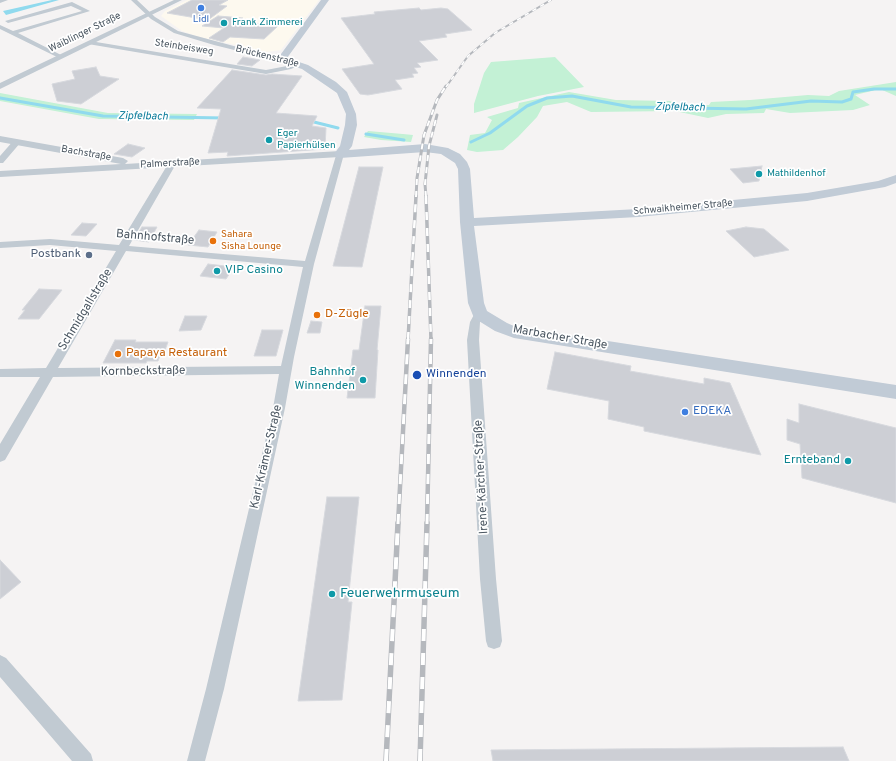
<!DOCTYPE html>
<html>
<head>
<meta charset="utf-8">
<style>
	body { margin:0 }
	canvas { display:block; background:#f5f3f3 }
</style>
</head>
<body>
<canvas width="896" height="761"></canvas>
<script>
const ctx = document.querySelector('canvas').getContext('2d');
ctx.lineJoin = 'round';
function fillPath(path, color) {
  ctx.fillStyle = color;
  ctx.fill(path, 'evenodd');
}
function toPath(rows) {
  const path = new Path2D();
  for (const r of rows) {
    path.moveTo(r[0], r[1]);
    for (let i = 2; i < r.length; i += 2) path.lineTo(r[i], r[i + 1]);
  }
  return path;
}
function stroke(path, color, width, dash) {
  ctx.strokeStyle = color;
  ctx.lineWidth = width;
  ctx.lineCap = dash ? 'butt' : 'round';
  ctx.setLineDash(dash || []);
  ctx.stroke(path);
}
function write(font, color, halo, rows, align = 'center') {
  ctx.font = font + ' Overpass,sans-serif';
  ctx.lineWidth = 3.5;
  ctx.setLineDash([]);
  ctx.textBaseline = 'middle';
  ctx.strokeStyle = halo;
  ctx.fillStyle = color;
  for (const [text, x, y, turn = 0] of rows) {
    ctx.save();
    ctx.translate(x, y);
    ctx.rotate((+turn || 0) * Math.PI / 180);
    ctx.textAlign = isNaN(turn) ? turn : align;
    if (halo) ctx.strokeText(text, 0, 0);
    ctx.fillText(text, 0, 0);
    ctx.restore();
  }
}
fillPath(toPath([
	[187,0,319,0,281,50,267,52,199,37,182,31,161,16,165,11]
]), '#fdf9ef');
fillPath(toPath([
	[555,57,584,87,538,96,474,113,474,104,484,73,491,62],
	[896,82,896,96,880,89,855,95,870,105,853,110,790,113,766,109,764,113,726,114,708,118,675,111,591,112,567,102,543,106,537,117,518,137,503,150,477,152,467,150,470,135,485,133,492,120,487,117,518,108,519,103,569,92,616,100,670,101,679,105,709,105,711,102,750,100,808,95,829,96,839,91],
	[0,93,108,113,197,114,194,120,99,119,0,101],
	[368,131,403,134,413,135,411,142,381,140,364,137]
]), '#c3f1d5');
fillPath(toPath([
	[52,0,59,0,6,15,3,11]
]), '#90daee');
stroke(toPath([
	[0,98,103,116,225,118],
	[314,122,338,128],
	[366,134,404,140],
	[471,142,490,133,527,106,547,98,572,96,631,107,746,109,811,101,842,102,851,99,853,92,874,89,896,89]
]), '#90daee', 3);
const building = toPath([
	[192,0,228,0,219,5,227,6,208,20,167,13,192,0],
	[419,8,421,10,441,8,448,9,472,30,445,34,447,37,419,41,438,60,417,63,421,67,414,68,418,73,412,74,414,77,395,80,402,89,368,95,360,94,342,69,374,64,341,18,375,14,374,12,419,8],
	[218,16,243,18,238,22,279,25,264,39,230,37,223,42,209,38,224,28,202,26,218,16],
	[243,57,260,60,252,66,237,64,243,57],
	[96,67,100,76,119,79,81,104,57,101,52,84,75,79,72,71,96,67],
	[232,70,266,75,272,74,302,76,276,113,317,116,312,126,326,128,325,149,227,156,228,152,208,153,221,109,197,108,232,70],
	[128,144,145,148,132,157,114,154,128,144],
	[762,166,759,181,743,183,730,169,762,166],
	[359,167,383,167,362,267,333,266,359,167],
	[82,223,97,224,86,236,71,235,82,223],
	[142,227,157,227,149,242,134,240,142,227],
	[746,227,764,229,789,250,754,257,726,231,746,227],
	[199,230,217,232,208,247,188,245,199,230],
	[208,264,234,267,226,279,200,276,208,264],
	[39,289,62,290,39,319,18,319,25,310,22,310,39,289],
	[365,306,381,306,377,350,378,350,375,398,347,398,353,350,359,350,365,306],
	[185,316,207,316,201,330,179,331,185,316],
	[311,321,322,322,320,333,307,333,311,321],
	[262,330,283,330,276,356,254,356,262,330],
	[115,340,136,340,135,342,168,342,164,353,161,353,158,361,147,361,146,363,103,363,115,340],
	[555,352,631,366,630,371,704,384,704,378,730,383,761,455,644,431,644,427,608,419,609,401,547,389,555,352],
	[799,404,896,428,896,503,802,478,800,444,787,440,787,419,799,423,799,404],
	[327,497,359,497,348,602,352,602,342,700,298,701,327,497],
	[0,560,21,582,0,599,0,560],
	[843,747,849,761,493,761,491,750,843,747]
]);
fillPath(building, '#cdcfd5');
stroke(building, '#d7d9de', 1);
fillPath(toPath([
	[0,0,8,0,0,3,0,0],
	[131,0,137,0,155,17,178,31,282,59,279,61,214,45,174,33,151,19,131,0],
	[72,2,90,11,18,33,63,56,63,58,59,58,0,29,0,25,13,31,82,11,71,6,8,23,5,21,72,2],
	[90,41,266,70,287,66,299,62,302,64,291,69,266,74,88,44,87,43,90,41],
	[14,140,20,140,21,142,3,163,0,163,0,156,14,140],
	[337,152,340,152,344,154,314,264,294,357,285,408,224,689,205,761,187,761,206,689,273,408,279,374,53,377,5,460,0,462,0,444,40,377,0,377,0,369,46,368,116,251,50,245,0,248,0,242,50,239,119,245,168,164,172,162,176,164,129,246,305,261,337,152],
	[126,251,303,267,281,366,58,368,126,251],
	[480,310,484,311,485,314,480,322,479,340,496,579,502,641,500,647,494,649,488,647,486,641,480,579,467,340,470,322,476,311,480,310],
	[0,655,6,658,91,754,93,761,72,761,0,677,0,655]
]), '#c1cad2');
fillPath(toPath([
	[174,0,182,0,0,89,0,83,174,0],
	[0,136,123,158,128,161,125,164,340,151,345,154,340,157,0,177,0,171,121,164,0,142,0,136]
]), '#c1cad2');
fillPath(toPath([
	[321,0,329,0,287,58,308,65,336,82,347,92,356,114,357,125,352,146,349,150,425,144,448,148,460,154,467,162,470,169,474,218,638,209,807,193,878,181,896,175,896,183,885,187,807,201,638,217,474,226,484,303,487,311,507,323,516,327,896,385,896,399,514,338,495,331,474,318,468,303,460,222,458,169,455,163,441,154,425,152,340,158,336,157,334,154,340,146,345,125,346,114,337,93,302,69,276,61,274,59,281,54,321,0]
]), '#c1cbd6');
const railFar4 = toPath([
	[446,87,468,56,495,33,551,0]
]);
const railFar3 = toPath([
	[416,197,417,178,424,135,437,100,446,86],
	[426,197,425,184,429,146,437,115]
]);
const railFar2 = toPath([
	[426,196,431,340],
	[408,340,416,196]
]);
const railFar1 = toPath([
	[398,524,408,339],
	[427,524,431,339]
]);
const rail = toPath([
	[386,761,398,523],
	[420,761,427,523]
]);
stroke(railFar4, '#b5b8bd', 2);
stroke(railFar3, '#b5b8bd', 3);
stroke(railFar2, '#b5b8bd', 3.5);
stroke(railFar1, '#b5b8bd', 4.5);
stroke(rail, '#b5b8bd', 5.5);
stroke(railFar4, '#fff', 1.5, [4.5]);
stroke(railFar3, '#fff', 2, [6]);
stroke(railFar2, '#fff', 2.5, [8]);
stroke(railFar1, '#fff', 3, [10]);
stroke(rail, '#fff', 4, [12]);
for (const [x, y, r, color] of [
	[201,8,4,"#3f7fe0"],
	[224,23,4,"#0f9aa8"],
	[269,140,4,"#0f9aa8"],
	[759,174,4,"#0f9aa8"],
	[213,241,4,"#e8710a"],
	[89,255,4,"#5c6f8a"],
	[217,271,4,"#0f9aa8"],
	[317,315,4,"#e8710a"],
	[118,354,4,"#e8710a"],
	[417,375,5,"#1a4fb4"],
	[363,380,4,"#0f9aa8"],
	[685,412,4,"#3f7fe0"],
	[848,461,4,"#0f9aa8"],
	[332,594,4,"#0f9aa8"]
]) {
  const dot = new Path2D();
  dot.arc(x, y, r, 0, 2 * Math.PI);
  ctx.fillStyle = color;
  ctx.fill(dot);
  stroke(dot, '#fff', 1.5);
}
write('10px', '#366cbe', '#fff', [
	["Lidl",201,20]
]);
write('10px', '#0d838f', '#fff', [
	["Frank Zimmerei",232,23],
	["Eger",277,134],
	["Papierhülsen",277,146],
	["Mathildenhof",767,174]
], 'left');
write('10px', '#4a5661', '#fff', [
	["Waiblinger Straße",85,33,-26],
	["Steinbeisweg",184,48,9],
	["Brückenstraße",267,57,14],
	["Bachstraße",86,154,10],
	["Palmerstraße",170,164,-3],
	["Schwaikheimer Straße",683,208,-5]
]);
write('10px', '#c56008', '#fff', [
	["Sahara",221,235],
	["Sisha Lounge",221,247]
], 'left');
write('italic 11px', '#0c7c9b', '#fff', [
	["Zipfelbach",680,108,1],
	["Zipfelbach",143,117,1]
]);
write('12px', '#4a5661', '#fff', [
	["Bahnhofstraße",155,238,5],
	["Schmidgallstraße",86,310,-59],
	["Marbacher Straße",560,338,10],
	["Kornbeckstraße",143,372,-1],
	["Karl-Krämer-Straße",267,457,-77],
	["Irene-Kärcher-Straße",482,477,-93]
]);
write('12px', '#4e5e75', '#fff', [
	["Postbank",81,255]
], 'right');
write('12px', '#0d838f', '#fff', [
	["VIP Casino",225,271,"left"],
	["Bahnhof",355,373],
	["Winnenden",355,387],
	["Ernteband",840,461]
], 'right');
write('12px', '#c56008', '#fff', [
	["D-Zügle",325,315],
	["Papaya Restaurant",126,354]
], 'left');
write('12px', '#164399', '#fff', [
	["Winnenden",426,375]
], 'left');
write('12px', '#366cbe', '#fff', [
	["EDEKA",693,412]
], 'left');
write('14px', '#0d838f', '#fff', [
	["Feuerwehrmuseum",340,594]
], 'left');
</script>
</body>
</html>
